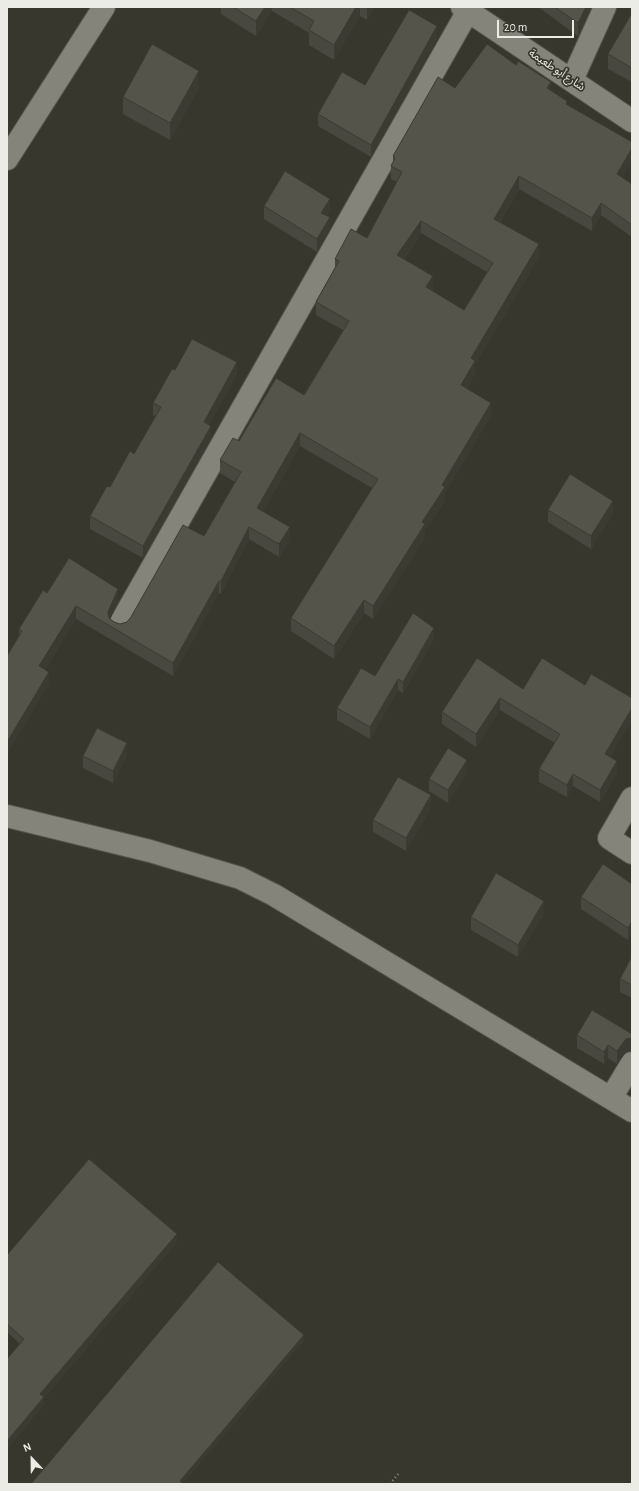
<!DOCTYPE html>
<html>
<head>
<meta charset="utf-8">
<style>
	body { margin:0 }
	#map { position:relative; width:639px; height:1491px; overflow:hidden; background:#37372e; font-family:"Alegreya Sans",sans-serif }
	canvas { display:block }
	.frame { position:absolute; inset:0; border:8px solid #ecece7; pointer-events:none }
	.north { position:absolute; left:12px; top:1439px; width:40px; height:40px; -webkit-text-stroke:3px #37372e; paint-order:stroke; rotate:338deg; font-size:11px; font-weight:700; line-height:16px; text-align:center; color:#ecece7 }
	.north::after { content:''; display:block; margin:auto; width:14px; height:18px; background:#ecece7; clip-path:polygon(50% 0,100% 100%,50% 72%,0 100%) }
	.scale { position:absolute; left:497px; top:20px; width:77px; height:18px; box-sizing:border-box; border:2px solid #ecece7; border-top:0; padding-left:5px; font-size:12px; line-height:14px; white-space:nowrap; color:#ecece7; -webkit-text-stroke:3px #37372e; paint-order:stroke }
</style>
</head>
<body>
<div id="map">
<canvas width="639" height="1491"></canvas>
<div class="frame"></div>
<div class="north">N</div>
<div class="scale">20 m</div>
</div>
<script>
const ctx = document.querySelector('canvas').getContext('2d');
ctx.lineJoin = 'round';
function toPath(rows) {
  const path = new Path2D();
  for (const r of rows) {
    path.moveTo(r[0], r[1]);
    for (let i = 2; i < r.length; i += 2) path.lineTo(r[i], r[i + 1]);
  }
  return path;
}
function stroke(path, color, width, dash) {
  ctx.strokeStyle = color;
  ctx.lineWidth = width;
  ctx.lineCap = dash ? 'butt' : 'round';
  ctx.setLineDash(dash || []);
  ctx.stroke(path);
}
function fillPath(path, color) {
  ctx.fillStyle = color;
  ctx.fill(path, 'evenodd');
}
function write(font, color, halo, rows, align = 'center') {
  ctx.font = font + ' "Alegreya Sans","Noto Sans Arabic",sans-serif';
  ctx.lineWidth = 3.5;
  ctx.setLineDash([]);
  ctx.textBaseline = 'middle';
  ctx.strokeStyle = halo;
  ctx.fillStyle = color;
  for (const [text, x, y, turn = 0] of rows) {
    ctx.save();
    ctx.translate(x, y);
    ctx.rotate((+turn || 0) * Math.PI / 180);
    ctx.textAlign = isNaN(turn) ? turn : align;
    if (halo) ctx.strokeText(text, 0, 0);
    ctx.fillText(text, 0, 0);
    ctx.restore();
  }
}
const minor = toPath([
	[462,7,632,121],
	[572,80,605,7],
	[7,159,104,7],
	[120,624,468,11],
	[632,798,609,838,632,853],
	[7,816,150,851,240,878,274,895,632,1111],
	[611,1098,632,1063]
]);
stroke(minor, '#54544c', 24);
stroke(toPath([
	[390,1484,399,1473]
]), '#8c8c85', 2.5, [1, 3]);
stroke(minor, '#85847a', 22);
fillPath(toPath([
	[221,7,374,7,367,20,360,16,334,60,309,45,309,33,272,11,256,36,221,14],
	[538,7,591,7,578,36],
	[632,13,632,82,608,69,608,54],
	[437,39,371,157,318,126,318,114,365,85],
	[199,88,170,140,123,114,123,97],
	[455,88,551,91,567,105,632,142,632,161,622,178,632,184,632,237,601,215,592,231,519,189,500,222,539,257,475,364,475,373,467,388,491,416,445,493,445,500,425,530,425,537,373,619,364,613,334,659,291,631,291,618,372,488,300,446,263,511,290,540,279,557,249,539,221,594,219,593,173,676,76,619,45,669,49,685,19,636,19,629,47,593,118,602,110,619,114,622,120,624,127,622,204,536,235,482,220,473,220,460,239,441,304,395,343,330,316,315,316,302,335,269,335,259,367,238,397,182,391,179,391,166,393,163,393,156],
	[421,233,487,272,464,310,432,291,433,289,404,259],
	[264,206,330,211,327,216,330,230,317,252,264,219],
	[175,370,237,374,209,425,211,438,143,558,90,529,90,516,110,487,134,454,155,416,153,415,153,403],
	[548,510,613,513,591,549,548,522],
	[434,639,403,693,398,690,370,739,337,720,337,708,375,676],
	[523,689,632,720,610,757,617,773,600,802,573,786,567,797,539,782,539,769,555,743,500,710,476,747,442,724,442,712],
	[127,755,113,783,83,768,83,756],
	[467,772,448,803,429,791,429,779],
	[431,808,406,851,373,832,373,820],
	[632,884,628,940,581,909,581,897],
	[544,913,518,957,471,930,471,917],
	[632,956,632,998,620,992,620,979],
	[632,1034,626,1052,617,1064,608,1058,604,1064,577,1048,577,1035],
	[177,1242,44,1398,44,1404,7,1449,7,1359,20,1344,7,1332,7,1255]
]), '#484840');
fillPath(toPath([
	[265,7,272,7,272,11,256,36,256,21],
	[356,7,360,7,360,16,334,60,334,45],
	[367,7,374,7,367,20],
	[586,7,591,7,578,36,578,23],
	[437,26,437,39,371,157,371,145],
	[199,71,199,88,170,140,170,123],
	[551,82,551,95,547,88],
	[632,148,632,161,617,187,617,174],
	[519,176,519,189,494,231,494,219],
	[330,199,330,211,321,225,321,213],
	[601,203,601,215,592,231,592,218],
	[330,217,330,230,317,252,317,239],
	[421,221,421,233,397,268,397,255],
	[539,244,539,257,475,364,475,373,461,398,461,385,471,358],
	[433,276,433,289,426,300,426,287],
	[237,362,237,374,204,434,204,422],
	[491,403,491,416,445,493,445,500,425,530,425,537,373,619,373,606,422,522,442,485],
	[211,426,211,438,143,558,143,546],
	[300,433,300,446,257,521,257,508],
	[613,501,613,513,591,549,591,536],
	[249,527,249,539,221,594,221,581],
	[290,527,290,540,279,557,279,544],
	[219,581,219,593,173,676,173,663],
	[118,589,118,602,108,624,108,612],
	[364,600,364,613,334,659,334,646],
	[76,606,76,619,39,678,39,666],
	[434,628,434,639,403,693,403,682],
	[49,672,49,685,7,755,7,742],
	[398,679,398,690,370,739,370,727],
	[500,698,500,710,476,747,476,734],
	[632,708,632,720,605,766,605,754],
	[127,743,127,755,113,783,113,771],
	[467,760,467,772,448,803,448,790],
	[617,761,617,773,600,802,600,790],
	[573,774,573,786,567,797,567,785],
	[431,795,431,808,406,851,406,838],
	[544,901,544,913,518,957,518,945],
	[632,921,632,933,628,940,628,928],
	[632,1038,632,1051,626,1052,617,1064,617,1051,626,1039],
	[608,1045,608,1058,604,1064,604,1052],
	[177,1234,177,1242,44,1398,44,1404,7,1449,7,1441,40,1394],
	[304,1335,304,1341,183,1484,180,1484,180,1481]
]), '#3b3b34');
const building = toPath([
	[233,7,265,7,256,21,233,7],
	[290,7,356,7,334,45,309,30,314,21,290,7],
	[555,7,586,7,578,23,555,7],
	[409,10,437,26,371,145,318,114,342,72,365,85,409,10],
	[632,13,632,68,608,54,632,13],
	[152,44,199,71,170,123,123,97,152,44],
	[487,44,516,65,518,61,551,82,547,88,567,101,566,104,632,142,632,148,617,174,632,184,632,225,601,203,592,218,519,176,494,219,539,244,471,358,475,361,461,385,491,403,442,485,445,487,422,522,425,524,373,606,364,600,334,646,291,618,378,479,300,433,257,508,290,527,279,544,249,527,221,581,219,581,173,663,76,606,39,666,49,672,7,742,7,656,22,631,19,629,43,590,47,593,69,558,118,589,108,612,109,618,114,622,120,624,127,622,131,617,183,525,204,536,241,472,220,460,233,438,239,441,276,378,304,395,349,321,316,302,339,261,335,259,351,229,367,238,402,172,391,166,395,158,393,156,438,77,455,88,487,44],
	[421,221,493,263,464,310,426,287,433,276,397,255,421,221],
	[285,171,330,199,321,213,330,217,317,239,264,206,285,171],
	[192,339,237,362,204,422,211,426,143,546,90,516,107,486,110,487,130,451,134,454,161,407,153,403,172,369,175,370,192,339],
	[570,474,613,501,591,536,548,510,570,474],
	[413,613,434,628,403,682,398,679,370,727,337,708,361,668,375,676,413,613],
	[477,658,523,689,542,658,585,685,591,674,632,698,632,708,605,754,617,761,600,790,573,774,567,785,539,769,560,734,500,698,476,734,442,712,477,658],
	[97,728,127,743,113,771,83,756,97,728],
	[448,748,467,760,448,790,429,779,448,748],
	[398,777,431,795,406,838,373,820,398,777],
	[603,864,632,884,632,921,628,928,581,897,603,864],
	[496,873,544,901,518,945,471,917,496,873],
	[632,956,632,985,620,979,632,956],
	[592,1010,632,1034,632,1038,626,1039,617,1051,608,1045,604,1052,577,1035,592,1010],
	[89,1159,177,1234,40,1394,44,1397,7,1441,7,1359,24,1339,7,1324,7,1255,89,1159],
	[218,1262,304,1335,180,1481,182,1482,180,1484,31,1484,218,1262]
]);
fillPath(building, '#54544a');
stroke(building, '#3b3b34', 1);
write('11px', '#ecece7', '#37372e', [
	["شارع أبو طعيمة",557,70,34]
]);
</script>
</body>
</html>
